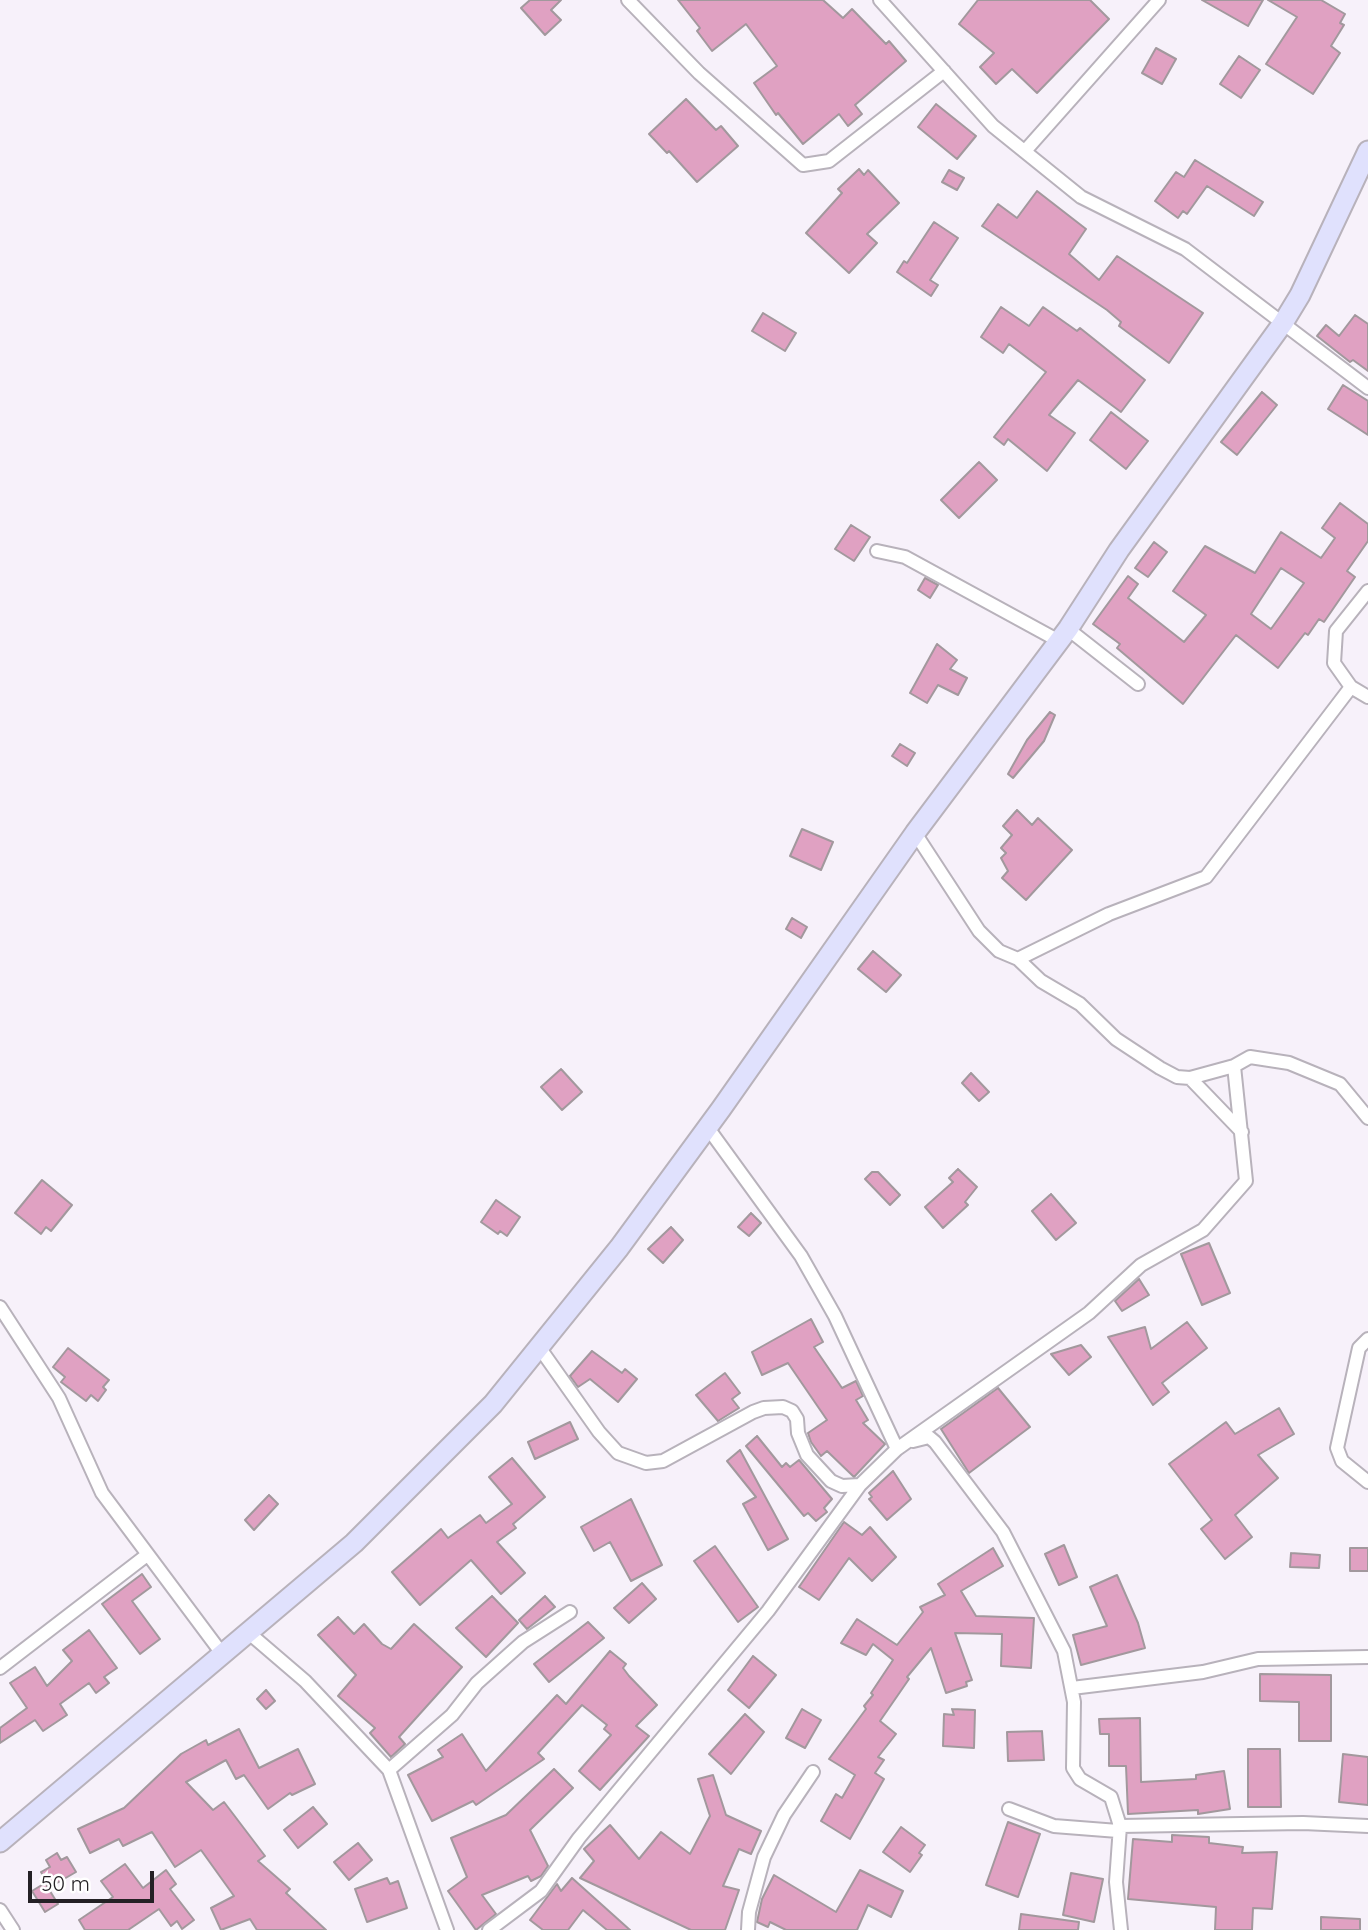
<!DOCTYPE html>
<html>
<head>
<meta charset="utf-8">
<style>
	body { margin:0 }
	#map { position:relative; width:1368px; height:1930px; overflow:hidden; background:#f7f1fa; font-family:Quicksand,sans-serif }
	canvas { display:block }
	.scale { position:absolute; left:28px; top:1871px; width:126px; height:32px; box-sizing:border-box; border:4px solid #242125; border-top:0; padding-left:9px; font-size:21px; line-height:24px; white-space:nowrap; color:#242125; -webkit-text-stroke:5px #fff; paint-order:stroke }
</style>
</head>
<body>
<div id="map">
<canvas width="1368" height="1930"></canvas>
<div class="scale">50 m</div>
</div>
<script>
const ctx = document.querySelector('canvas').getContext('2d');
ctx.lineJoin = 'round';
function fillPath(path, color) {
  ctx.fillStyle = color;
  ctx.fill(path, 'evenodd');
}
function toPath(rows) {
  const path = new Path2D();
  for (const r of rows) {
    path.moveTo(r[0], r[1]);
    for (let i = 2; i < r.length; i += 2) path.lineTo(r[i], r[i + 1]);
  }
  return path;
}
function stroke(path, color, width, dash) {
  ctx.strokeStyle = color;
  ctx.lineWidth = width;
  ctx.lineCap = dash ? 'butt' : 'round';
  ctx.setLineDash(dash || []);
  ctx.stroke(path);
}
const building = toPath([
	[530,0,561,0,551,10,561,20,545,35,521,8,530,0],
	[678,0,823,0,843,18,852,9,886,44,889,41,906,61,855,105,862,114,848,126,839,114,803,144,778,113,776,115,754,83,777,66,746,24,712,51,697,31,700,28,678,0],
	[978,0,1090,0,1109,19,1037,93,1012,69,996,84,980,67,994,53,959,24,978,0],
	[1202,0,1263,0,1248,26,1202,0],
	[1268,0,1321,0,1345,14,1340,23,1344,25,1331,46,1340,53,1313,94,1266,64,1297,17,1268,0],
	[1156,48,1176,59,1162,84,1142,73,1156,48],
	[1239,56,1260,70,1241,98,1220,84,1239,56],
	[686,99,716,130,721,126,738,146,697,182,669,151,667,153,649,134,686,99],
	[936,104,976,136,957,159,918,127,936,104],
	[1195,160,1263,202,1254,216,1207,186,1187,214,1183,211,1178,218,1155,201,1176,172,1184,177,1195,160],
	[859,169,864,175,868,170,899,203,867,234,877,243,849,273,806,233,842,193,838,189,859,169],
	[949,170,964,178,957,190,942,182,949,170],
	[1037,191,1086,229,1069,254,1099,280,1117,256,1203,313,1169,363,1119,326,1121,322,1107,310,982,226,998,204,1017,218,1037,191],
	[934,222,958,238,930,280,938,285,931,296,897,272,904,261,907,263,934,222],
	[1001,307,1029,326,1043,307,1077,331,1080,328,1145,380,1121,412,1078,380,1049,415,1075,433,1047,471,1008,439,1004,445,994,437,1046,372,1009,344,1003,353,981,337,1001,307],
	[763,313,796,333,785,351,752,331,763,313],
	[1355,315,1368,324,1368,371,1353,360,1350,362,1317,336,1326,325,1339,336,1355,315],
	[1343,385,1368,401,1368,435,1328,409,1343,385],
	[1262,392,1277,405,1237,455,1221,442,1262,392],
	[1111,412,1148,441,1126,469,1090,440,1111,412],
	[979,462,997,480,959,518,941,500,979,462],
	[1340,503,1368,524,1368,541,1347,571,1355,577,1324,622,1319,619,1308,635,1305,633,1278,668,1236,635,1183,704,1117,648,1120,644,1093,624,1128,576,1138,584,1128,598,1184,642,1206,615,1173,591,1205,546,1255,573,1281,532,1321,558,1335,538,1322,528,1340,503],
	[1281,568,1304,583,1271,629,1251,614,1281,568],
	[851,525,870,537,854,561,835,549,851,525],
	[1154,542,1167,552,1148,577,1135,568,1154,542],
	[925,578,938,585,930,598,918,590,925,578],
	[937,644,957,660,950,669,967,678,958,695,938,685,927,703,910,693,937,644],
	[1050,712,1055,715,1044,741,1013,778,1008,774,1027,740,1050,712],
	[900,744,915,753,907,766,892,756,900,744],
	[1017,810,1032,825,1038,818,1072,850,1026,900,1002,878,1008,871,1001,858,1006,853,1001,848,1012,835,1003,826,1017,810],
	[802,829,833,842,821,870,790,856,802,829],
	[792,918,807,927,801,938,786,929,792,918],
	[873,951,901,975,886,992,858,969,873,951],
	[561,1069,582,1092,562,1110,541,1087,561,1069],
	[971,1073,989,1092,979,1101,962,1083,971,1073],
	[958,1169,977,1187,965,1202,968,1205,943,1228,925,1207,953,1182,949,1178,958,1169],
	[872,1172,878,1172,900,1195,890,1205,865,1179,872,1172],
	[42,1180,72,1205,51,1231,46,1227,41,1234,15,1213,42,1180],
	[1051,1194,1076,1223,1056,1240,1032,1211,1051,1194],
	[496,1200,520,1217,507,1236,500,1231,498,1234,481,1222,496,1200],
	[751,1213,761,1223,749,1236,738,1227,751,1213],
	[671,1227,683,1240,663,1263,648,1249,671,1227],
	[1209,1243,1230,1293,1202,1305,1181,1254,1209,1243],
	[1139,1279,1149,1295,1122,1311,1115,1301,1139,1279],
	[811,1319,823,1342,814,1347,842,1388,856,1381,863,1396,856,1400,868,1420,863,1423,885,1444,854,1477,827,1451,821,1456,811,1442,808,1433,827,1420,788,1363,762,1375,752,1352,811,1319],
	[1187,1322,1207,1348,1162,1383,1169,1392,1153,1405,1108,1337,1145,1327,1151,1349,1187,1322],
	[1081,1345,1091,1357,1069,1375,1051,1354,1081,1345],
	[68,1348,109,1380,103,1387,106,1390,98,1401,91,1395,86,1401,61,1382,65,1377,53,1367,68,1348],
	[592,1351,622,1373,625,1369,637,1379,618,1402,590,1379,578,1387,570,1376,592,1351],
	[725,1373,740,1393,732,1399,739,1408,718,1421,696,1395,725,1373],
	[998,1388,1030,1427,969,1473,941,1429,998,1388],
	[1279,1408,1294,1434,1258,1455,1278,1478,1235,1515,1252,1537,1225,1559,1201,1529,1212,1520,1169,1464,1226,1422,1235,1434,1279,1408],
	[570,1422,578,1439,535,1459,528,1442,570,1422],
	[757,1436,782,1467,786,1463,790,1467,799,1460,832,1499,824,1508,827,1512,816,1521,808,1513,804,1516,746,1446,757,1436],
	[740,1450,788,1539,768,1550,743,1504,756,1497,727,1461,740,1450],
	[512,1458,545,1497,513,1524,516,1528,497,1542,525,1573,501,1594,471,1560,420,1605,392,1572,441,1529,448,1538,480,1515,486,1523,512,1504,489,1477,512,1458],
	[893,1471,911,1499,887,1520,869,1499,872,1497,869,1493,893,1471],
	[269,1495,278,1504,254,1530,245,1520,269,1495],
	[631,1499,662,1565,631,1581,610,1542,594,1551,581,1527,631,1499],
	[844,1522,862,1535,870,1527,896,1557,872,1581,849,1558,819,1600,799,1587,844,1522],
	[1064,1545,1077,1577,1059,1585,1045,1554,1064,1545],
	[715,1546,758,1607,738,1622,694,1561,715,1546],
	[993,1548,1003,1566,961,1591,976,1616,1034,1618,1031,1668,1001,1666,1002,1634,955,1633,972,1680,966,1682,967,1686,946,1693,931,1648,907,1677,909,1679,880,1721,896,1734,878,1757,884,1760,875,1773,884,1779,850,1839,821,1821,836,1794,842,1798,855,1775,829,1759,866,1709,864,1706,873,1695,871,1693,893,1660,873,1644,866,1655,841,1643,857,1619,897,1645,923,1612,920,1607,945,1595,938,1584,993,1548],
	[1350,1548,1368,1548,1368,1571,1350,1571,1350,1548],
	[1291,1553,1320,1555,1319,1568,1290,1567,1291,1553],
	[142,1574,151,1587,132,1601,160,1639,140,1654,102,1604,142,1574],
	[1117,1575,1138,1623,1145,1648,1081,1665,1073,1635,1107,1626,1090,1587,1117,1575],
	[642,1583,656,1599,629,1623,614,1608,642,1583],
	[492,1596,518,1623,486,1657,456,1628,492,1596],
	[545,1596,555,1607,527,1629,519,1620,545,1596],
	[338,1617,354,1634,364,1624,382,1644,391,1649,414,1624,462,1667,399,1737,405,1744,391,1757,370,1733,375,1728,338,1696,356,1675,318,1635,338,1617],
	[588,1622,604,1638,549,1682,534,1664,588,1622],
	[89,1630,117,1668,104,1677,109,1683,96,1693,89,1683,60,1704,67,1715,43,1731,35,1720,0,1743,0,1728,27,1708,10,1683,35,1667,47,1686,72,1661,63,1650,89,1630],
	[610,1651,626,1664,623,1668,629,1676,657,1705,636,1726,649,1736,600,1790,579,1771,611,1735,604,1729,607,1725,582,1705,538,1753,544,1759,476,1805,473,1801,432,1821,408,1775,443,1757,438,1750,462,1734,486,1771,557,1695,566,1704,610,1651],
	[753,1656,776,1675,749,1708,728,1690,753,1656],
	[1260,1674,1331,1675,1331,1741,1299,1741,1299,1702,1260,1701,1260,1674],
	[266,1690,275,1701,266,1709,257,1699,266,1690],
	[802,1709,821,1720,805,1748,786,1738,802,1709],
	[952,1709,975,1710,974,1748,943,1746,944,1714,954,1715,952,1709],
	[745,1714,764,1732,731,1774,709,1754,745,1714],
	[1140,1718,1141,1782,1196,1779,1196,1775,1224,1771,1230,1809,1198,1814,1198,1810,1128,1814,1126,1766,1109,1766,1109,1734,1100,1734,1099,1719,1140,1718],
	[239,1729,259,1768,298,1749,315,1784,292,1795,290,1793,268,1809,244,1775,236,1779,226,1760,186,1782,213,1810,224,1802,265,1856,258,1861,290,1889,286,1893,326,1930,257,1930,250,1919,221,1930,211,1908,234,1896,201,1850,175,1867,152,1832,123,1846,119,1839,90,1853,78,1829,124,1808,181,1754,206,1740,208,1745,239,1729],
	[1042,1731,1044,1760,1008,1761,1007,1732,1042,1731],
	[1248,1749,1280,1749,1281,1807,1248,1807,1248,1749],
	[1343,1754,1368,1757,1368,1805,1339,1802,1343,1754],
	[554,1769,573,1788,530,1830,548,1866,541,1876,531,1881,528,1876,482,1895,496,1914,476,1930,448,1891,467,1877,451,1838,506,1815,554,1769],
	[713,1775,726,1815,761,1831,751,1854,739,1849,723,1886,739,1890,725,1930,691,1930,580,1878,594,1861,584,1849,610,1825,639,1859,661,1832,690,1854,710,1816,698,1779,713,1775],
	[313,1807,327,1824,298,1848,284,1830,313,1807],
	[1008,1822,1040,1834,1018,1897,986,1885,1008,1822],
	[901,1827,925,1845,919,1853,922,1855,910,1872,883,1852,901,1827],
	[1172,1835,1209,1837,1209,1843,1243,1847,1242,1853,1277,1852,1272,1909,1253,1908,1252,1930,1215,1930,1216,1907,1128,1899,1133,1839,1172,1842,1172,1835],
	[358,1843,372,1860,349,1880,334,1862,358,1843],
	[57,1853,61,1860,67,1857,76,1872,50,1887,41,1872,50,1867,46,1860,57,1853],
	[125,1864,143,1888,166,1870,176,1884,170,1889,194,1920,182,1929,177,1921,171,1926,159,1909,128,1930,85,1930,79,1920,113,1897,101,1881,125,1864],
	[860,1870,903,1891,891,1917,868,1905,857,1930,786,1930,770,1922,768,1927,757,1922,762,1899,774,1875,836,1912,860,1870],
	[1071,1873,1103,1879,1094,1922,1063,1915,1071,1873],
	[387,1878,390,1884,398,1881,407,1908,367,1922,355,1889,387,1878],
	[572,1878,630,1930,607,1930,583,1910,568,1930,543,1930,530,1920,557,1884,561,1891,572,1878],
	[45,1883,58,1904,45,1912,32,1891,45,1883],
	[1021,1914,1079,1922,1078,1930,1019,1930,1021,1914],
	[1321,1917,1360,1919,1360,1930,1321,1930,1321,1917]
]);
fillPath(building, '#e0a1c2');
stroke(building, '#a2989d', 2);
const minor = toPath([
	[628,0,699,73,803,165,829,161,944,71],
	[880,0,993,126,1081,197,1185,249,1368,388],
	[1025,151,1159,0],
	[877,551,905,557,1059,641],
	[1368,591,1336,631,1334,663,1351,687,1368,697],
	[1068,629,1138,684],
	[915,833,979,931,999,951,1018,959,1041,981,1080,1004,1116,1039,1160,1068,1177,1077,1190,1078,1234,1066,1250,1057,1289,1063,1340,1084,1368,1118],
	[1018,959,1109,914,1206,877,1351,687],
	[1190,1078,1242,1132],
	[708,1128,801,1256,835,1316,897,1449],
	[0,1307,59,1398,102,1493,223,1655],
	[1368,1339,1359,1348,1337,1448,1342,1461,1368,1482],
	[539,1347,599,1432,618,1453,646,1463,663,1461,753,1412,764,1408,783,1407,792,1411,797,1419,798,1433,807,1455,831,1481,842,1486,860,1485,897,1449,1089,1313,1141,1265,1203,1230,1246,1181,1234,1066],
	[913,1441,929,1437,935,1442,1003,1532,1064,1651,1074,1702,1073,1768,1080,1779,1111,1797,1120,1826],
	[249,1633,305,1681,389,1770,447,1930],
	[0,1668,147,1555],
	[1072,1688,1203,1672,1258,1659,1368,1657],
	[389,1770,452,1715,477,1683,523,1642,570,1612],
	[1009,1809,1054,1826,1118,1831],
	[0,1910,13,1930],
	[489,1930,541,1891,579,1838,768,1611,860,1485],
	[748,1930,749,1912,764,1857,784,1815,813,1772],
	[1121,1930,1116,1882,1120,1826,1303,1823,1368,1826]
]);
const secondary = toPath([
	[0,1842,354,1543,493,1404,619,1248,721,1109,915,833,1068,629,1119,550,1283,323,1300,295,1368,151]
]);
stroke(minor, '#b8b2bb', 16);
stroke(secondary, '#b8b2bb', 23);
stroke(minor, '#fff', 12);
stroke(secondary, '#e0e1fd', 19);
</script>
</body>
</html>
